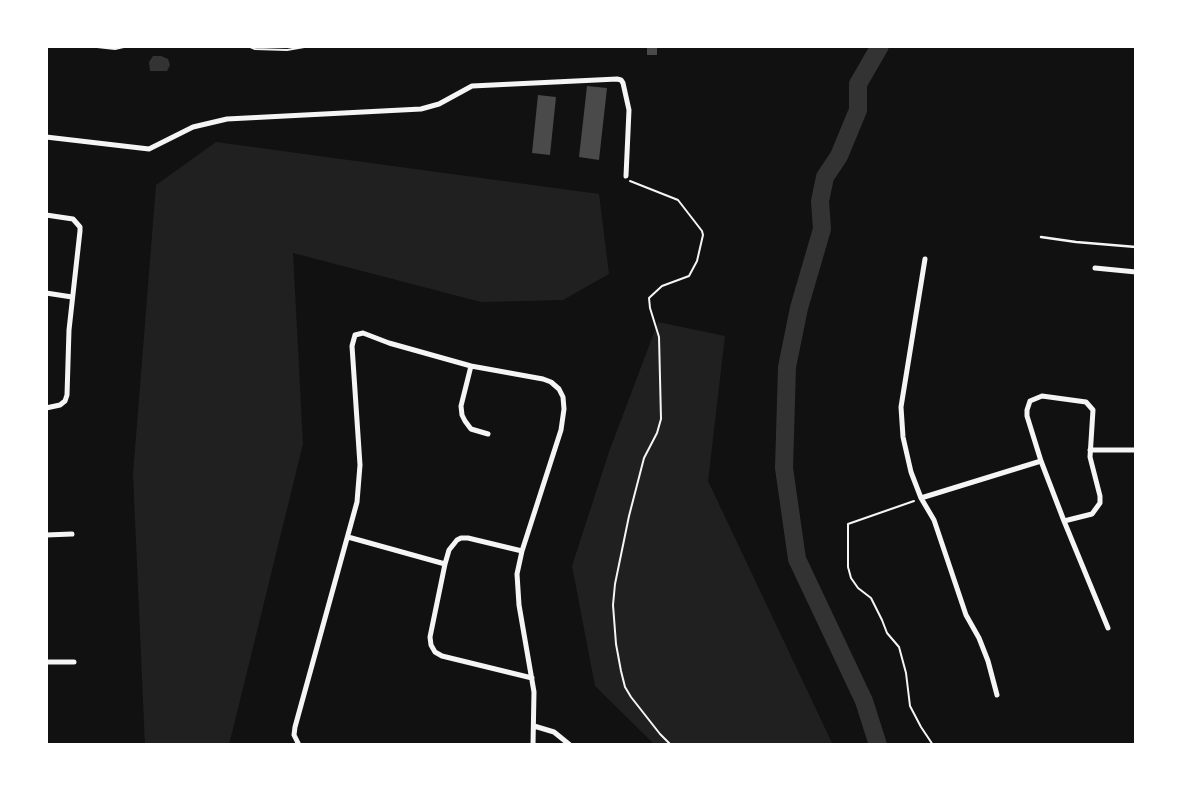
<!DOCTYPE html>
<html>
<head>
<meta charset="utf-8">
<style>
	body { margin:0 }
	#map { position:relative; width:1182px; height:791px; overflow:hidden; background:#111; font-family:Inter,sans-serif }
	canvas { display:block }
	.frame { position:absolute; inset:0; border:48px solid #fff; pointer-events:none }
</style>
</head>
<body>
<div id="map">
<canvas width="1182" height="791"></canvas>
<div class="frame"></div>
</div>
<script>
const ctx = document.querySelector('canvas').getContext('2d');
ctx.lineJoin = 'round';
function fillPath(path, color) {
  ctx.fillStyle = color;
  ctx.fill(path, 'evenodd');
}
function toPath(rows) {
  const path = new Path2D();
  for (const r of rows) {
    path.moveTo(r[0], r[1]);
    for (let i = 2; i < r.length; i += 2) path.lineTo(r[i], r[i + 1]);
  }
  return path;
}
function stroke(path, color, width, dash) {
  ctx.strokeStyle = color;
  ctx.lineWidth = width;
  ctx.lineCap = dash ? 'butt' : 'round';
  ctx.setLineDash(dash || []);
  ctx.stroke(path);
}
fillPath(toPath([
	[216,142,599,194,609,274,563,300,481,302,293,253,303,444,229,745,145,745,133,474,156,185],
	[658,322,725,336,708,481,833,745,655,745,595,686,572,566,609,452]
]), '#202020');
fillPath(toPath([
	[153,56,161,56,168,59,170,65,167,71,150,71,149,62]
]), '#333');
stroke(toPath([
	[878,745,864,701,797,559,784,468,787,367,799,308,822,229,820,201,825,177,839,156,858,110,858,84,880,46]
]), '#333', 18);
fillPath(toPath([
	[647,46,657,46,657,55,647,55],
	[587,86,607,88,599,160,579,157],
	[538,95,556,97,550,155,532,153]
]), '#4a4a4a');
stroke(toPath([
	[88,46,115,49,128,46],
	[248,46,255,49,287,50,310,46],
	[630,181,678,200,702,231,703,235,697,261,689,276,662,286,649,298,650,308,659,337,661,419,657,433,644,458,629,516,615,584,613,605,616,644,621,671,625,687,631,697,660,734,671,745],
	[914,501,848,524,848,567,851,578,858,588,871,598,882,620,887,633,899,647,906,673,910,706,921,727,933,745]
]), '#f5f5f5', 2);
stroke(toPath([
	[1041,237,1076,242,1136,247]
]), '#f5f5f5', 2.5);
stroke(toPath([
	[46,137,149,149,193,127,227,119,421,109,439,104,472,86,617,79,621,80,623,83,629,110,626,176],
	[46,215,73,219,80,227,80,231,69,330,67,395,65,401,60,405,46,408],
	[925,259,901,407,903,437,911,472,921,498,934,520,966,615,979,638,988,661,997,695],
	[1095,268,1136,272],
	[46,293,72,297],
	[471,366,461,406,462,415,465,421,471,429,488,434],
	[1042,396,1086,402,1093,410,1090,457,1100,496,1100,503,1092,514,1064,521,1041,461,1027,416,1027,410,1030,401,1042,396],
	[1090,450,1136,450],
	[921,498,1041,461],
	[1064,521,1108,628],
	[46,535,72,534],
	[348,537,445,564],
	[522,551,468,538,461,538,457,540,449,550,445,564,430,637,431,645,435,652,442,656,532,678],
	[46,662,74,662],
	[534,726,554,732,570,745],
	[299,745,294,735,295,727,357,502,360,465,352,346,355,335,363,333,389,343,471,366,543,379,551,382,559,389,563,397,564,409,561,430,522,551,517,574,519,605,534,692,533,745]
]), '#f5f5f5', 5);
</script>
</body>
</html>
